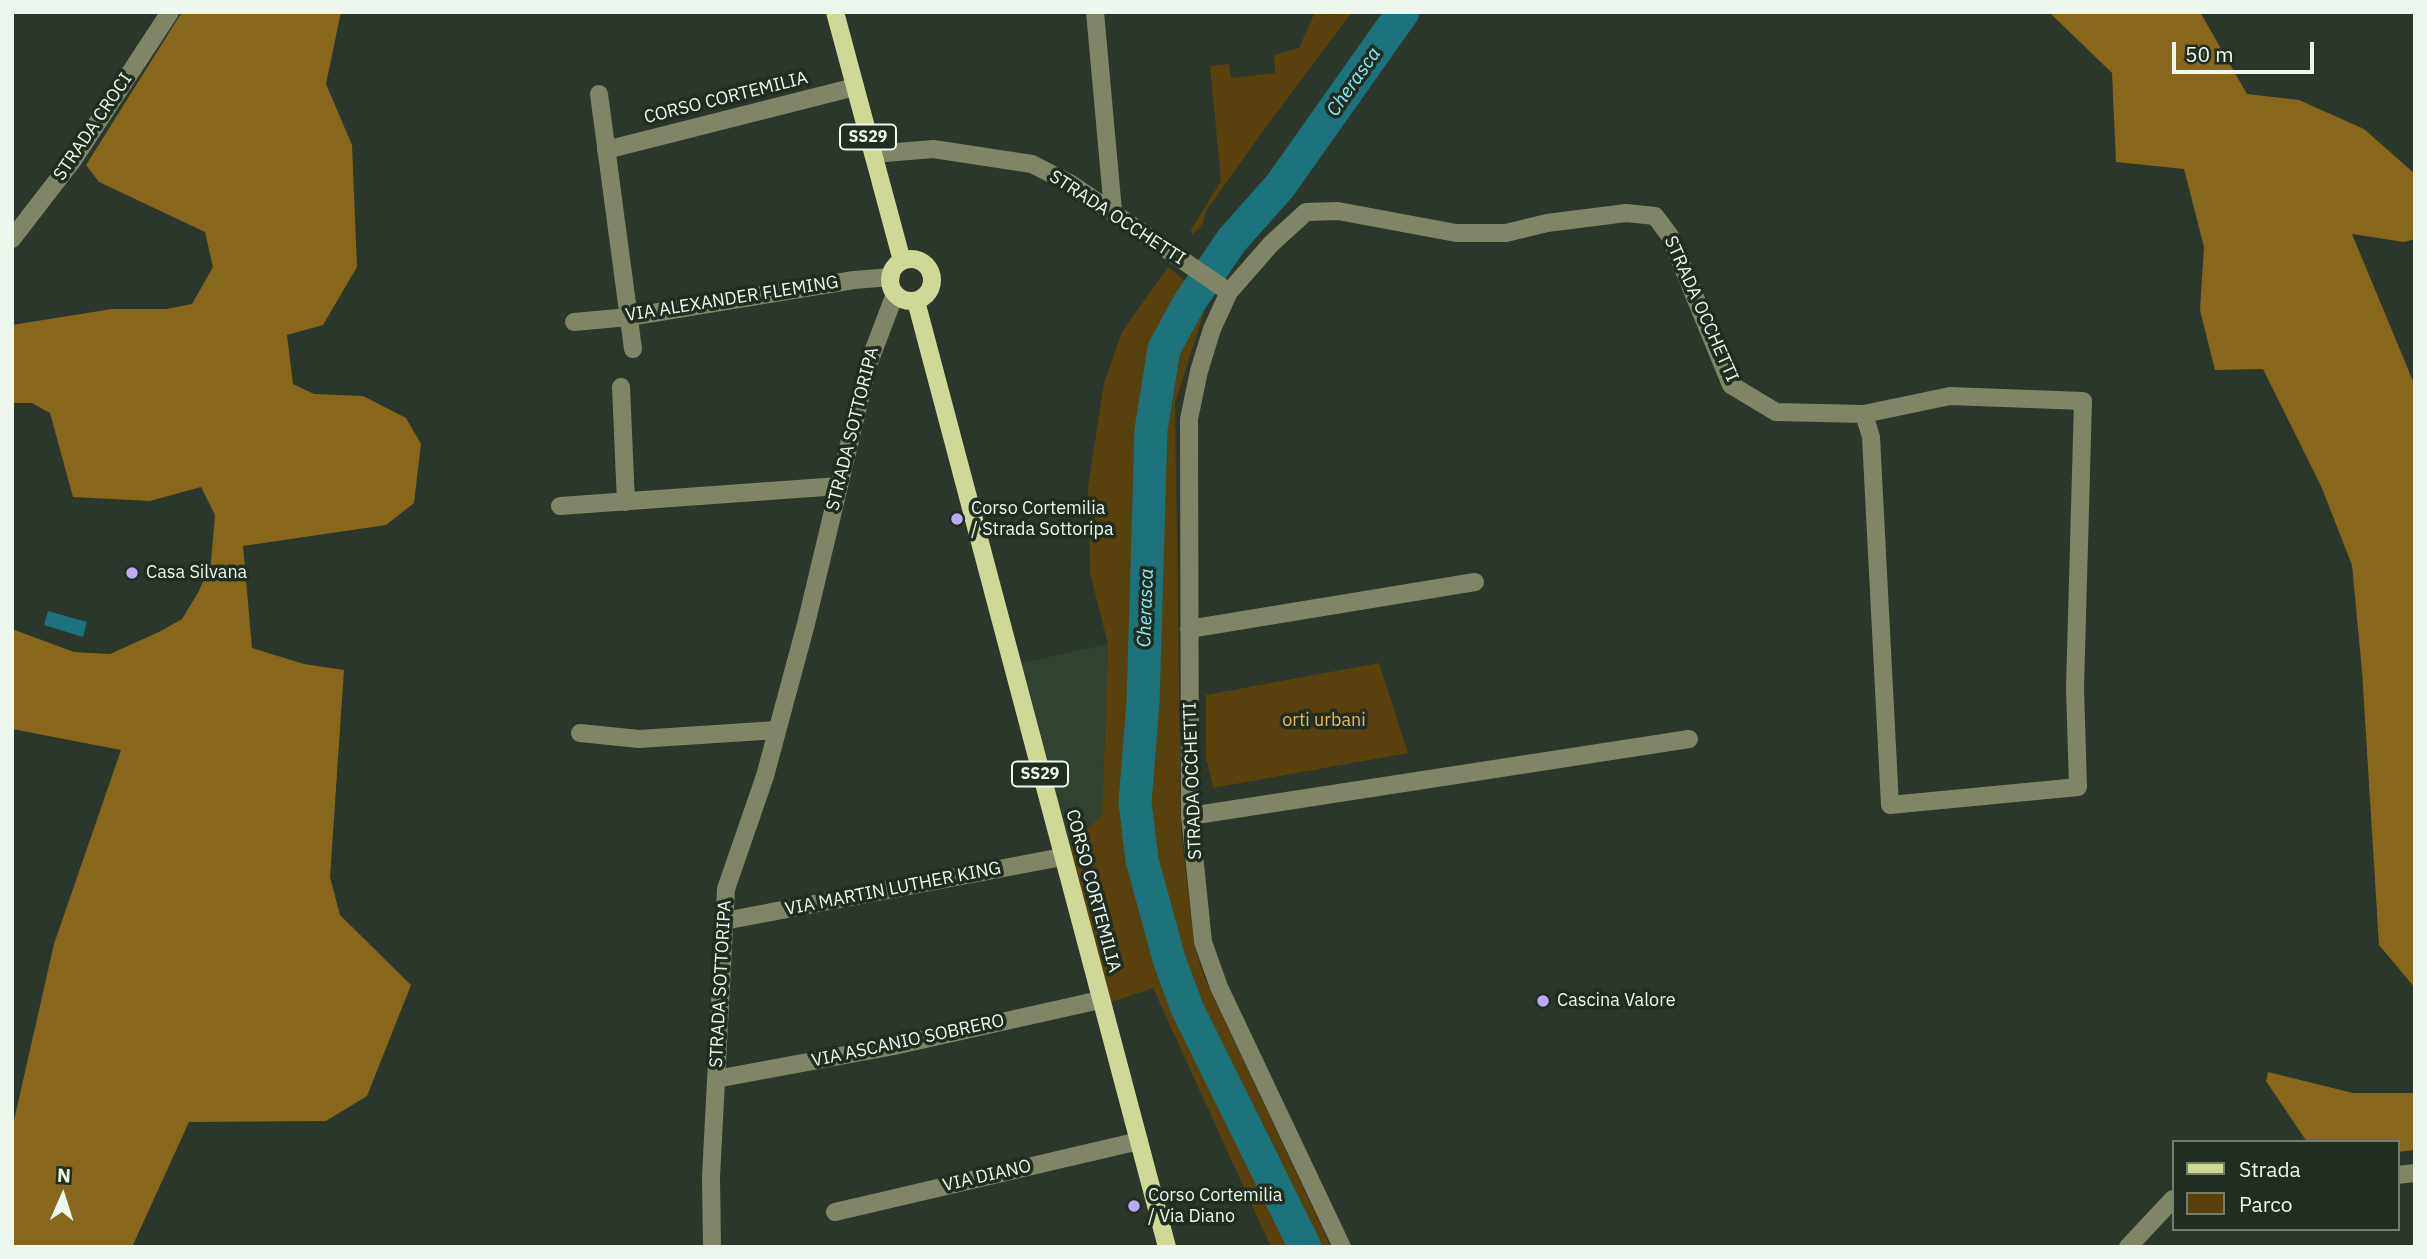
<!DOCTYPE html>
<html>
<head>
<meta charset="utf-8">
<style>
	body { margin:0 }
	#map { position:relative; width:2427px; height:1259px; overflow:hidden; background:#2a372a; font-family:"IBM Plex Sans",sans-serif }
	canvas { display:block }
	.frame { position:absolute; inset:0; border:14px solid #eef7ee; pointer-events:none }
	.legend { position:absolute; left:2172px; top:1140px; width:228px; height:91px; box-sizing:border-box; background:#202d20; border:2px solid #727e72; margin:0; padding:9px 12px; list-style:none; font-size:21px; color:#eef7ee }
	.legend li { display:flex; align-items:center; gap:14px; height:35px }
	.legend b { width:35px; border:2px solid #727e72 }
	.north { position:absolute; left:28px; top:1161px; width:70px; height:70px; -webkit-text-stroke:5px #202d20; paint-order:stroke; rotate:3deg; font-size:19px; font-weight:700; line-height:28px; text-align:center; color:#eef7ee }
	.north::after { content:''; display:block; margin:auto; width:24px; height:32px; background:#eef7ee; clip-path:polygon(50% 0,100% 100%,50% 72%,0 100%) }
	.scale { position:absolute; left:2172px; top:42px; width:142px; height:32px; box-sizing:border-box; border:4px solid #eef7ee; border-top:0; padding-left:9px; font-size:21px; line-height:24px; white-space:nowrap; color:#eef7ee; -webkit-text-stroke:5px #202d20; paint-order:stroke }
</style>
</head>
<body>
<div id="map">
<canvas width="2427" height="1259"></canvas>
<div class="frame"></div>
<ul class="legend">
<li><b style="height:9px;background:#d0d898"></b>Strada</li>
<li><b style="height:19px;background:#58410c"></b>Parco</li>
</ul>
<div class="north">N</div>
<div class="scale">50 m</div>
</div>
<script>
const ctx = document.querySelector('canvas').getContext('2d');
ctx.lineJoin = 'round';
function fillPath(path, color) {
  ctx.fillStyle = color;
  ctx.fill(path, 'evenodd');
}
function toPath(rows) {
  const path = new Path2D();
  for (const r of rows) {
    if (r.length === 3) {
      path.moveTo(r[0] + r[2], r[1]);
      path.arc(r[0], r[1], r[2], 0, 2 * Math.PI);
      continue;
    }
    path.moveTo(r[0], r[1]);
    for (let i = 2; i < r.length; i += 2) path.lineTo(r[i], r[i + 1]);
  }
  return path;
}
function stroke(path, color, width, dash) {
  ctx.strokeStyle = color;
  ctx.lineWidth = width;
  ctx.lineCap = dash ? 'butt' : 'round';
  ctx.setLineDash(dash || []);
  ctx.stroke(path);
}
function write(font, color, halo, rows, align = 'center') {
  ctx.font = font + ' "IBM Plex Sans",sans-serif';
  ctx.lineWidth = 7;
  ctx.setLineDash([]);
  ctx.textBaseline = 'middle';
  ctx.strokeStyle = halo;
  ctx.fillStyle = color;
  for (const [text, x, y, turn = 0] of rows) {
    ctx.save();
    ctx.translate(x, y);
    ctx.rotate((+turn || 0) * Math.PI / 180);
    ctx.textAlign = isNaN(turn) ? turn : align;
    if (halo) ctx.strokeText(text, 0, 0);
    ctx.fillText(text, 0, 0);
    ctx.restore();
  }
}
fillPath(toPath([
	[1108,644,1102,816,1068,847,1021,663]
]), '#314330');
fillPath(toPath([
	[1315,12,1333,15,1335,12,1352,12,1255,142,1206,211,1203,223,1192,236,1191,230,1221,181,1210,66,1229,64,1231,78,1275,73,1274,55,1299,48],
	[1168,267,1208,299,1175,403,1181,829,1194,945,1205,979,1331,1247,1271,1247,1153,988,1109,1003,1068,847,1102,815,1108,644,1090,573,1088,487,1104,383,1122,332],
	[1379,663,1408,753,1213,788,1206,757,1206,695]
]), '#58410c');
fillPath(toPath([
	[182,12,341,12,326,84,352,145,357,267,323,325,287,335,293,384,314,394,363,396,406,418,421,444,414,503,386,525,243,546,252,648,304,664,344,670,330,877,340,915,411,985,367,1096,326,1121,189,1122,132,1247,12,1247,12,1129,54,944,121,750,12,729,12,629,74,652,110,654,161,631,182,619,199,591,211,562,215,515,201,487,150,501,73,497,50,413,32,403,12,403,12,325,112,309,166,309,192,304,213,267,205,232,99,182,86,165],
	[2049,12,2200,12,2247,94,2299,100,2364,129,2415,174,2415,239,2404,242,2352,234,2415,386,2415,988,2379,945,2362,671,2352,565,2321,486,2263,369,2215,370,2200,310,2204,247,2184,169,2116,162,2112,73],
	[2268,1072,2353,1093,2415,1093,2415,1150,2397,1152,2397,1142,2307,1142,2266,1081]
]), '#87671b');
fillPath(toPath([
	[48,611,87,622,83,637,44,625]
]), '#1c737b');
stroke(toPath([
	[1305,1247,1187,1008,1169,959,1142,860,1135,802,1143,703,1151,430,1164,349,1189,303,1232,240,1280,186,1403,12]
]), '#1c737b', 33);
stroke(toPath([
	[1095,12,1113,211],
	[599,94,633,349],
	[606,150,855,87],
	[873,154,933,149,1032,164,1071,184,1229,292],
	[12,239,73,160,170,12],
	[574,322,629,317,854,280,891,277],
	[621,387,626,502],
	[560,506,839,486],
	[1189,629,1475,582],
	[580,733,639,739,777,730],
	[1190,816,1689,739],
	[724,921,1062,857],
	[716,1079,894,1046,1100,1000],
	[2397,1175,2415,1173],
	[835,1212,1139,1141],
	[712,1247,711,1177,726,889,765,776,806,624,868,365,895,294],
	[1342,1247,1219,987,1203,942,1190,816,1189,419,1199,371,1212,329,1229,292,1271,244,1306,212,1338,211,1456,233,1506,233,1547,223,1626,213,1655,216,1670,236,1731,385,1776,412,1864,414,1950,396,2083,401,2075,688,2078,787,1890,805,1871,437,1864,414],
	[2128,1247,2173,1199]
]), '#818567', 18);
stroke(toPath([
	[835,12,902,261],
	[911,280,21],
	[916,301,1167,1247]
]), '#d0d898', 18);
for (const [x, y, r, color] of [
	[957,519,7,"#bcaaf6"],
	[132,573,7,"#bcaaf6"],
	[1543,1001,7,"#bcaaf6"],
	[1134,1206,7,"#bcaaf6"]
]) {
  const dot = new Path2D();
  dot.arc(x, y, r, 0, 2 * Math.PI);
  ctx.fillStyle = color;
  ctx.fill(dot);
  stroke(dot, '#202d20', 2.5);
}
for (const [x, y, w] of [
	[868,137,56],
	[1040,774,56]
]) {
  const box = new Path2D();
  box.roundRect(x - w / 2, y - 12.5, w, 25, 5);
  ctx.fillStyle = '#202d20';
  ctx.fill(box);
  stroke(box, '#eef7ee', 2);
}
write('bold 16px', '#eef7ee', null, [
	["SS29",868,137],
	["SS29",1040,774]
]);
write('18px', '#eef7ee', '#202d20', [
	["CORSO CORTEMILIA",726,98,-14],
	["STRADA CROCI",93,127,-56],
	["STRADA OCCHETTI",1117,218,33],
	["VIA ALEXANDER FLEMING",732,299,-9],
	["STRADA OCCHETTI",1701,309,66],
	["STRADA SOTTORIPA",853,429,-76],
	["STRADA OCCHETTI",1193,781,-92],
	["VIA MARTIN LUTHER KING",893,889,-11],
	["CORSO CORTEMILIA",1093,891,75],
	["STRADA SOTTORIPA",721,984,-87],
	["VIA ASCANIO SOBRERO",908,1041,-12],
	["VIA DIANO",987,1176,-13]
]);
write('18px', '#eef7ee', '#202d20', [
	["Corso Cortemilia",971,509],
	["/ Strada Sottoripa",971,530],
	["Casa Silvana",146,573],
	["Cascina Valore",1557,1001],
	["Corso Cortemilia",1148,1196],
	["/ Via Diano",1148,1217]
], 'left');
write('18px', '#e7b855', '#202d20', [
	["orti urbani",1324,721]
]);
write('italic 19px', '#82f0fb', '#202d20', [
	["Cherasca",1354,82,-55],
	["Cherasca",1146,608,-88]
]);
</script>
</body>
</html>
